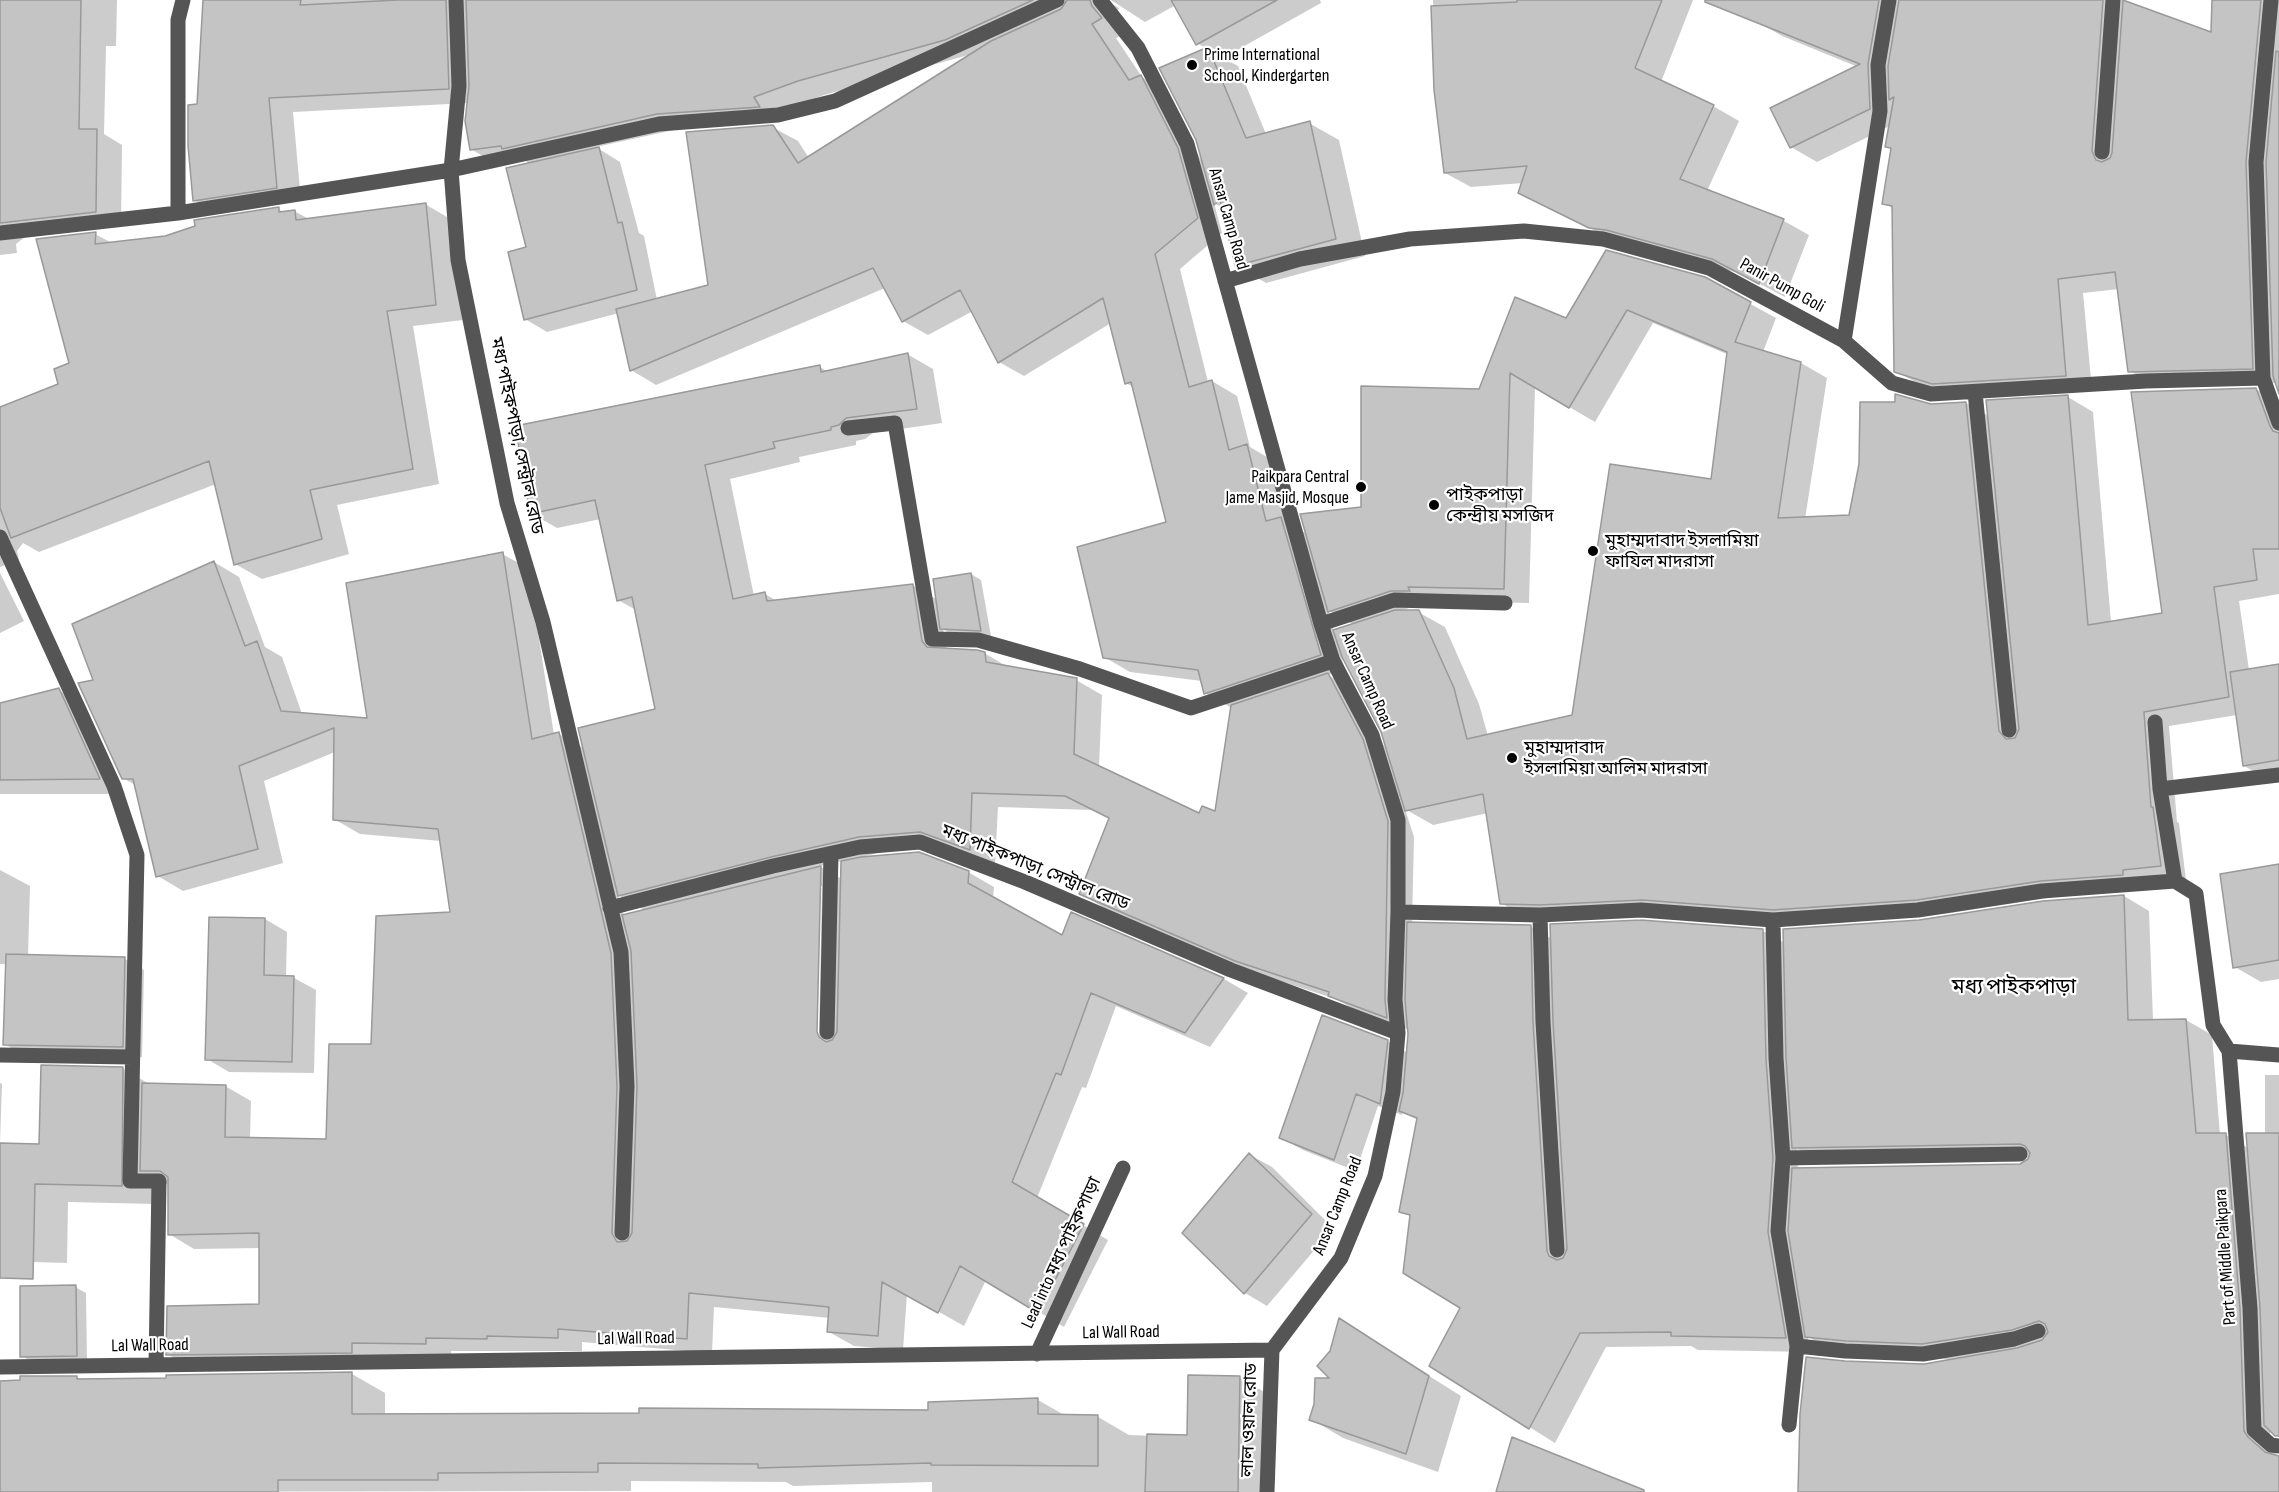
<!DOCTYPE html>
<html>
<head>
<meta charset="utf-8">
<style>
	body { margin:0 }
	canvas { display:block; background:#fff }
</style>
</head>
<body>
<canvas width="2279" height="1492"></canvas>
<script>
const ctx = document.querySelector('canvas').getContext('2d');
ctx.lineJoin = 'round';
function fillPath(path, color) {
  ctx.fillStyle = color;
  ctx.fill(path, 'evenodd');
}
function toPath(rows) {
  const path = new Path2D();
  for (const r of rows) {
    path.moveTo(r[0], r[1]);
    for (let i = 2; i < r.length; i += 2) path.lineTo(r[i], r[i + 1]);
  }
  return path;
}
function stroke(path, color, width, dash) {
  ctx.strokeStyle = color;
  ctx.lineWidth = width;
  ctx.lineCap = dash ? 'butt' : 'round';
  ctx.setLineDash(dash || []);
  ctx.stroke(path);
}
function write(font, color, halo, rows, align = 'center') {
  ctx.font = font + ' "Sofia Sans Condensed","Noto Sans Bengali",sans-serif';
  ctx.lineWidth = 4.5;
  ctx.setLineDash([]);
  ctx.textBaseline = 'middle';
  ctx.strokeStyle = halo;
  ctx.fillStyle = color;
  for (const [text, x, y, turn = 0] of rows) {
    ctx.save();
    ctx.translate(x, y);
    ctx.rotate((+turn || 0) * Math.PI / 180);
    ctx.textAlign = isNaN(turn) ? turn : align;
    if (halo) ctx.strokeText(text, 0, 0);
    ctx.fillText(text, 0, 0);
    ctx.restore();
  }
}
fillPath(toPath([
	[0,0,117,0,116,46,106,46,104,134,122,145,121,226,25,237,16,244,17,253,0,255],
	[204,0,1105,0,1119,8,1115,16,1126,33,1116,38,1142,77,1166,92,1202,162,1207,49,1197,43,1176,5,1145,22,1111,0,1320,0,1321,3,1223,58,1238,66,1266,134,1309,123,1339,140,1365,256,1266,283,1236,265,1223,208,1214,203,1222,233,1180,269,1208,382,1212,381,1237,396,1250,447,1272,460,1288,522,1307,534,1363,508,1480,390,1567,320,1705,279,1776,318,1763,352,1801,363,1827,378,1805,519,1850,516,1931,405,1966,403,1989,416,2068,397,2093,412,2111,622,2163,614,2256,389,2279,403,2279,594,2239,601,2249,670,2279,665,2279,779,2270,780,2244,766,2237,715,2169,726,2177,822,2179,823,2186,880,2067,895,1944,914,1800,924,1668,914,1527,918,1501,903,1488,813,1433,825,1405,809,1414,837,1412,924,1530,926,1552,939,1763,931,1785,943,1919,921,2124,896,2149,911,2153,1021,2186,1020,2212,1035,2220,1135,2226,1135,2248,1148,2265,1134,2265,1075,2279,1075,2279,1436,2270,1429,2270,1450,2279,1456,2279,1492,1799,1492,1844,1362,1924,1365,1956,1360,1833,1351,1808,1337,1811,1352,1698,1350,1691,1346,1606,1347,1555,1443,1431,1366,1462,1307,1412,1217,1401,1211,1418,1120,1403,1112,1402,1115,1378,1106,1356,1171,1303,1150,1281,1138,1387,1041,1408,1053,1409,1030,1355,1010,1336,999,1262,975,1106,909,1081,894,1110,819,1093,810,998,807,995,864,947,846,886,851,866,856,866,858,968,872,994,887,993,899,1063,937,1072,914,1224,979,1248,993,1210,1047,1116,1006,1086,1088,1082,1087,1037,1198,1108,1240,1064,1327,986,1280,964,1326,907,1294,903,1350,854,1346,829,1332,830,1318,714,1307,712,1353,582,1342,582,1351,451,1351,451,1357,193,1369,167,1354,261,1306,261,1248,194,1249,169,1234,169,1185,155,1178,155,1204,68,1202,67,1263,0,1261,0,1145,41,1146,122,1068,151,1085,225,1086,251,1101,250,1139,328,1141,373,1046,452,913,441,841,360,834,334,819,335,752,264,781,283,863,183,891,158,876,137,786,123,778,95,681,214,562,239,577,265,647,282,657,302,714,369,720,502,554,528,568,554,735,559,734,585,749,657,710,636,610,618,600,601,519,557,528,531,513,820,367,828,372,907,354,933,369,942,423,873,433,865,439,856,441,856,445,799,457,800,462,730,479,754,596,765,594,777,601,912,585,938,600,971,574,981,580,991,636,952,635,943,629,947,650,984,653,1008,667,1076,680,1102,695,1099,767,1200,815,1216,814,1233,706,1230,707,1205,693,1202,681,1130,672,1104,657,1167,523,1133,387,1126,383,1111,323,1024,376,999,362,973,311,928,335,903,321,885,288,656,385,631,370,619,313,547,332,525,319,531,164,524,160,496,164,471,149,469,103,293,112,301,201,219,214,194,200],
	[972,54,809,158,798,141,772,127,710,286,657,300,644,236,639,233,620,162,596,147,683,128,778,112,824,95],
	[1653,323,1729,355,1712,481,1573,717,1488,736,1479,704,1445,627,1418,612,1399,611,1433,601,1529,603,1535,387,1595,422],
	[1328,610,1354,625,1334,631],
	[1341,656,1383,731,1388,753,1354,690,1328,675,1345,669],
	[842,861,842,879,819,866],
	[819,886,822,886,819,1039,816,1039],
	[618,895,646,911,624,916],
	[1797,1149,1819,1162,2032,1158,2021,1165,1798,1169],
	[1433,0,1693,0,1661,82,1713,106,1739,121,1707,191,1784,221,1809,235,1785,297,1739,273,1633,244,1617,242,1520,192,1523,183,1471,187,1445,173,1436,90],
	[1763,0,2125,0,2125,3,2212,34,2213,0,2279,0,2279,391,2276,383,2156,386,2130,371,2119,289,2083,293,2092,390,1959,398,1922,386,1896,371,1894,209,1884,203,1892,150,1886,146,1890,126,1817,162,1791,147,1858,67,1782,36,1756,21],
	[425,204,452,220,463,320,413,326,439,484,337,505,349,554,262,579,235,564,216,484,39,552,23,543,17,551,19,560,0,567,0,408,60,385,71,364,95,234,112,243,165,237,278,209,285,213,294,211,309,219],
	[0,573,24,621,0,633],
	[58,690,85,705,125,794,0,794,0,705],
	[2279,865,2279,979,2261,982,2235,967],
	[0,870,30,886,28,956,125,959,144,970,142,1057,24,1056,5,1044,7,964,0,964],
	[265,919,287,932,286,977,294,978,316,990,314,1073,229,1072,207,1059],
	[0,1083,2,1084,0,1143],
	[1250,1155,1272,1167,1333,1228,1267,1306,1245,1293,1184,1233],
	[75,1287,86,1293,87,1362,32,1362,22,1356],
	[1340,1320,1461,1396,1438,1472,1343,1438,1311,1419,1333,1379,1331,1352],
	[352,1374,385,1393,385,1415,929,1412,1038,1400,1066,1416,1098,1417,1129,1435,1188,1437,1240,1378,1273,1397,1271,1492,932,1492,932,1482,793,1486,786,1482,631,1481,631,1491,0,1492,0,1382,77,1377,83,1381]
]), '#0003');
const building = toPath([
	[0,0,81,0,79,129,97,129,96,212,0,223,0,0],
	[203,0,301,0,300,5,398,0,446,0,449,89,269,98,277,188,193,201,188,146,188,105,197,104,203,0],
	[466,0,1033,0,945,40,798,81,754,97,760,107,657,114,502,149,501,146,470,150,465,121,469,86,466,0],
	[1067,0,1090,0,1092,6,1102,18,1092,24,1129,80,1141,75,1178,148,1198,218,1155,254,1189,387,1212,380,1229,450,1247,444,1266,521,1281,517,1321,655,1204,694,1198,670,1103,658,1077,547,1166,522,1131,382,1125,384,1103,298,998,363,960,290,902,322,873,268,630,371,616,309,708,285,686,132,773,125,798,163,991,41,1061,9,1067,0],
	[1171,0,1277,0,1196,45,1171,0],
	[1517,0,1662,0,1635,68,1714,105,1680,179,1784,219,1759,284,1712,259,1606,230,1589,228,1518,193,1527,166,1444,173,1434,90,1431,6,1517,2,1517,0],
	[1705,0,1879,0,1868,64,1870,109,1790,148,1770,108,1860,64,1705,2,1705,0],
	[1899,0,2103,0,2092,151,2096,160,2102,162,2110,158,2112,153,2123,0,2211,32,2212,0,2261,0,2246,162,2253,369,2128,372,2115,272,2058,279,2066,376,1932,384,1894,372,1892,206,1882,204,1891,148,1885,147,1894,97,1889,100,1888,66,1899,0],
	[1208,47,1246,138,1310,121,1336,239,1235,266,1220,200,1214,205,1196,140,1159,68,1208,47],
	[2276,51,2279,52,2279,394,2273,376,2266,162,2276,51],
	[599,147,618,223,622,222,637,290,524,320,508,252,526,247,506,168,599,147],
	[426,203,436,305,387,311,413,469,310,490,322,539,234,565,209,461,11,538,0,508,0,407,58,384,54,369,69,363,36,239,96,232,95,244,165,236,195,226,194,220,279,207,279,212,295,210,296,220,426,203],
	[1606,250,1705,277,1751,302,1735,342,1801,362,1778,518,1849,515,1859,464,1860,402,1895,402,1895,394,1931,404,1966,402,1999,731,2006,739,2015,738,2019,729,1986,400,2068,395,2088,625,2162,613,2131,392,2256,388,2270,426,2273,431,2279,433,2279,549,2253,549,2257,580,2214,587,2229,697,2144,712,2151,807,2153,807,2161,866,2123,870,2123,875,2041,881,1917,900,1773,910,1642,900,1540,905,1500,904,1483,794,1405,811,1381,732,1342,657,1333,630,1395,610,1419,610,1454,688,1467,739,1572,715,1610,464,1711,479,1727,352,1627,310,1569,408,1510,373,1504,589,1408,587,1410,591,1391,591,1328,612,1300,514,1361,507,1361,386,1479,389,1515,297,1566,318,1606,250],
	[908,353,917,409,846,418,839,425,831,427,831,430,773,442,775,448,705,465,733,599,765,592,767,601,913,584,922,641,927,647,977,650,985,652,986,662,1077,678,1074,754,1199,813,1202,806,1215,811,1231,705,1328,673,1363,739,1388,821,1385,1000,1387,1018,1328,996,1329,992,1235,961,1079,894,1109,818,1065,796,972,793,970,850,920,832,859,837,771,857,618,896,578,728,655,709,632,597,617,601,595,500,530,514,515,426,820,365,821,372,908,353],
	[503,552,532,739,559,732,611,953,617,1086,612,1233,617,1242,627,1241,632,1233,637,1086,631,951,622,915,821,866,817,1032,819,1037,826,1042,832,1040,837,1032,841,861,861,857,919,852,969,871,968,883,1062,935,1071,912,1224,978,1185,1033,1091,993,1061,1075,1056,1073,1012,1182,1084,1224,1038,1313,960,1266,938,1313,882,1282,878,1336,827,1332,829,1307,689,1293,687,1339,558,1329,558,1338,487,1336,487,1339,426,1338,426,1344,352,1343,352,1353,166,1355,167,1306,259,1304,259,1233,168,1235,168,1177,160,1171,140,1171,142,1083,226,1085,225,1137,326,1139,329,1044,371,1044,376,916,450,912,438,829,333,820,334,728,239,766,258,849,156,877,133,779,122,779,78,683,93,680,72,624,214,561,245,646,257,641,281,711,367,718,346,583,503,552],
	[971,573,981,631,940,629,933,579,971,573],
	[2279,664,2279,760,2243,766,2230,672,2279,664],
	[59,688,100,779,0,780,0,703,59,688],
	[2279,864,2279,960,2233,968,2220,874,2279,864],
	[2124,895,2128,1020,2186,1019,2196,1133,2226,1133,2240,1309,2244,1431,2248,1437,2265,1452,2279,1456,2279,1492,1798,1492,1800,1414,1806,1357,1845,1361,1924,1364,2017,1348,2042,1340,2048,1332,2045,1324,2039,1321,2012,1330,1922,1344,1846,1341,1805,1337,1788,1231,1792,1168,2020,1164,2028,1159,2030,1153,2025,1146,2020,1144,1792,1148,1786,1058,1783,929,1919,920,2043,901,2124,895],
	[209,917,265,918,264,975,294,976,292,1062,205,1060,209,917],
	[1641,920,1763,929,1766,1059,1773,1158,1768,1232,1786,1338,1671,1336,1671,1332,1580,1333,1529,1429,1429,1366,1460,1308,1403,1273,1410,1215,1399,1212,1417,1118,1399,1111,1403,1093,1408,1034,1405,1000,1407,922,1531,925,1533,1022,1547,1251,1549,1256,1557,1260,1563,1258,1567,1249,1553,1022,1550,924,1641,920],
	[6,954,125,957,123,1047,3,1045,6,954],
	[1322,1015,1388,1040,1380,1104,1356,1094,1334,1160,1279,1138,1322,1015],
	[41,1065,123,1067,122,1186,35,1184,33,1279,0,1278,0,1143,39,1144,41,1065],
	[2246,1133,2279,1133,2279,1436,2275,1436,2264,1425,2260,1308,2246,1133],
	[1249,1153,1312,1214,1244,1294,1182,1233,1249,1153],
	[76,1285,77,1356,20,1357,20,1286,76,1285],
	[1339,1318,1429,1376,1406,1454,1309,1420,1314,1404,1315,1378,1329,1378,1317,1366,1330,1351,1339,1318],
	[352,1372,352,1414,639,1413,639,1408,928,1410,928,1402,1038,1398,1038,1414,1098,1415,1098,1466,931,1465,931,1463,758,1468,758,1464,598,1463,598,1472,438,1473,438,1480,278,1480,278,1492,0,1492,0,1381,20,1380,20,1376,77,1376,77,1379,166,1378,166,1375,352,1372],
	[1188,1375,1240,1376,1238,1492,1145,1492,1147,1434,1187,1435,1188,1375],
	[1512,1437,1644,1490,1644,1492,1496,1492,1512,1437]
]);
fillPath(building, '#c4c4c4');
stroke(building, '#999', 1.5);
stroke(toPath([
	[456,0,459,86,451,170,458,260,507,503,543,622,621,952,627,1086,622,1233],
	[1100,0,1138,48,1187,144,1321,624,1333,661,1372,735,1398,820,1398,912,1395,1000,1398,1033,1393,1092,1375,1176,1341,1258,1272,1350],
	[2102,152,2113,0],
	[178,213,178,20,183,0],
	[0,233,178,213,451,170,659,124,778,115,835,101,1057,0],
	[1225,281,1300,259,1410,239,1524,231,1603,239,1709,268,1844,341,1892,383,1931,394,2146,381,2263,378,2279,423],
	[1844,341,1880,111,1878,65,1889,0],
	[2263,378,2256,162,2271,0],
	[1975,392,2009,730],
	[848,428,895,423,932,639,978,640,1080,669,1191,708,1333,661],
	[0,537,114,786,137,855,130,1181,159,1181,156,1365],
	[1321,624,1394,600,1505,603],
	[2155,722,2160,789],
	[2175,881,2160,789,2279,775],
	[610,908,773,866,860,847,920,842,1025,882,1231,970,1398,1033],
	[1398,912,1540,915,1641,910,1773,920,1918,910,2042,891,2175,881,2196,894,2213,1025,2229,1051,2279,1055],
	[1540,915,1543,1022,1557,1250],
	[1773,920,1776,1058,1783,1158,1778,1231,1797,1346,1789,1425],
	[827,1032,831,854],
	[2229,1051,2250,1308,2254,1430,2271,1445,2279,1446],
	[0,1055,132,1057],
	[1783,1158,2020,1154],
	[1797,1346,1845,1351,1923,1354,2014,1339,2038,1331],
	[1037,1354,1123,1168],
	[0,1367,1272,1350],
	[1267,1492,1272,1350]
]), '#555', 15);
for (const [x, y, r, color] of [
	[1192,65,6,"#000"],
	[1361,487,6,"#000"],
	[1434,505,6,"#000"],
	[1593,551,6,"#000"],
	[1512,758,6,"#000"]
]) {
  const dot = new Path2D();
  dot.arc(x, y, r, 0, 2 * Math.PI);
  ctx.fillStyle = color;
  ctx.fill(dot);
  stroke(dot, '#fff', 2);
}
write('18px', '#000', '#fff', [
	["Prime International",1204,55],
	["School, Kindergarten",1204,76],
	["Paikpara Central",1349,477,"right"],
	["Jame Masjid, Mosque",1349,498,"right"],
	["পাইকপাড়া",1446,495],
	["কেন্দ্রীয় মসজিদ",1446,516],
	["মুহাম্মদাবাদ ইসলামিয়া",1605,541],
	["ফাযিল মাদরাসা",1605,562],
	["মুহাম্মদাবাদ",1524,748],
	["ইসলামিয়া আলিম মাদরাসা",1524,769]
], 'left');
write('18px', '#000', '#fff', [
	["Ansar Camp Road",1228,219,74],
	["Panir Pump Goli",1782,286,29],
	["মধ্য পাইকপাড়া, সেন্ট্রাল রোড",516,436,78],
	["Ansar Camp Road",1367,681,66],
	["মধ্য পাইকপাড়া, সেন্ট্রাল রোড",1035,868,22],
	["Ansar Camp Road",1338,1206,-68],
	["Lead into মধ্য পাইকপাড়া",1062,1253,-65],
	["Part of Middle Paikpara",2226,1257,-94],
	["Lal Wall Road",1121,1333,-1],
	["Lal Wall Road",636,1339,-1],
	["Lal Wall Road",150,1346,-1],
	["লাল ওয়াল রোড",1250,1420,-88]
]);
write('21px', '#000', '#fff', [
	["মধ্য পাইকপাড়া",2014,988]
]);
</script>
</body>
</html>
